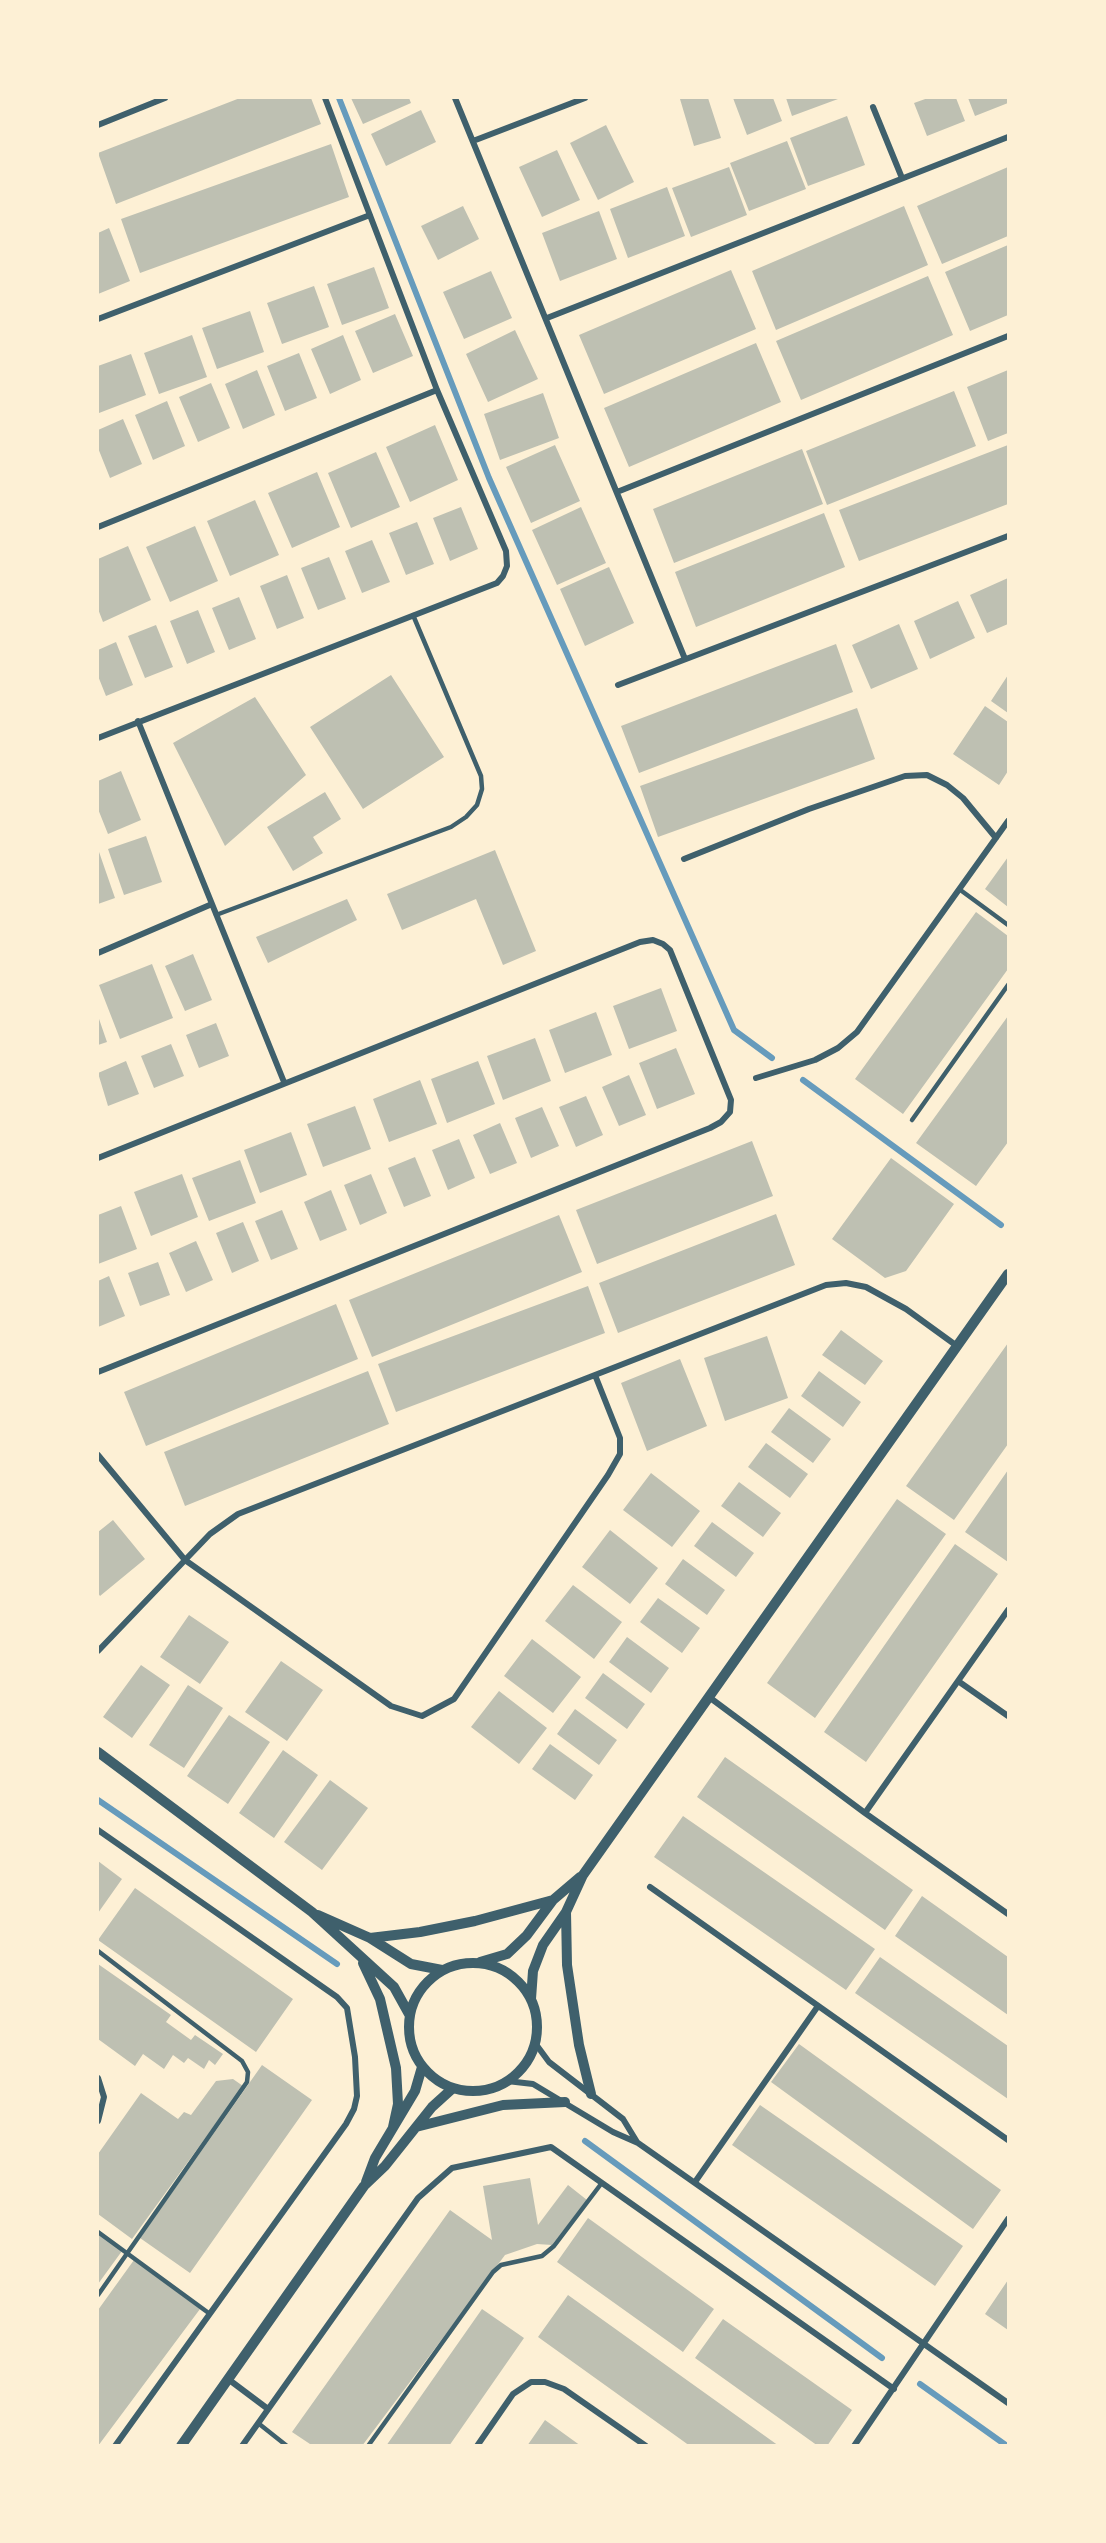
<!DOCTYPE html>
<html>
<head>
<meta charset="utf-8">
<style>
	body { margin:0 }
	#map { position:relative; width:1106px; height:2543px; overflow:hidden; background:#fdf0d5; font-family:Barlow,sans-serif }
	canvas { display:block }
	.frame { position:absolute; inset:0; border:99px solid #fdf0d5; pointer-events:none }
</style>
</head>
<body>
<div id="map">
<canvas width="1106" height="2543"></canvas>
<div class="frame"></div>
</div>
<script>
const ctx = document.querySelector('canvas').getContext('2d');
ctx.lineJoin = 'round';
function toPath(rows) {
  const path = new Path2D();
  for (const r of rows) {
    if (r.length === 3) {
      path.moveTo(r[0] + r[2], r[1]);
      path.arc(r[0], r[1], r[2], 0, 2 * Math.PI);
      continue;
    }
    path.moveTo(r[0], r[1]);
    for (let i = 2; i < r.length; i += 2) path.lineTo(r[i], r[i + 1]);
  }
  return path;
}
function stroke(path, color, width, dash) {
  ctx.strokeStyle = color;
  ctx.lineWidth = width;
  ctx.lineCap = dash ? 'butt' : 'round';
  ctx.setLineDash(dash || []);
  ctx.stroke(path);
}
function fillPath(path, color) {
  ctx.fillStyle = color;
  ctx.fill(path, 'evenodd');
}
stroke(toPath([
	[339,98,489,478,734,1030,772,1058],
	[803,1080,1001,1225],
	[98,1800,337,1964],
	[585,2141,882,2358],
	[920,2384,1007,2446]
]), '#669bbc', 6);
fillPath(toPath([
	[240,98,311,98,321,124,116,204,98,153],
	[351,98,409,98,411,103,363,124],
	[683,98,708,98,721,138,694,146,680,99],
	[733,98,773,98,782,121,747,135],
	[786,98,837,98,838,99,792,116],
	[928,98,956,98,965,121,927,136,914,103],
	[968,98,1008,98,1008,103,975,116],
	[421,110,436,142,386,166,371,134],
	[847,116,865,165,808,186,790,138],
	[606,125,634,182,598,200,570,143],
	[787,141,806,189,749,211,730,163],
	[331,144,349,197,140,273,121,219],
	[557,150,580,200,542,217,519,167],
	[729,167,747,215,691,237,672,188],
	[1008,167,1008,236,942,264,917,206],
	[667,187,685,236,628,258,610,209],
	[463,206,479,239,438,260,421,226],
	[904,206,928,265,776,330,752,271],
	[599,211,617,259,560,281,542,233],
	[109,228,130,281,98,294,98,233],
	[1008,245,1008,315,970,331,945,272],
	[374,267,389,308,342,325,327,284],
	[731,270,756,329,604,394,579,335],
	[491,271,512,318,464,339,443,292],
	[928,276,953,335,801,400,776,341],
	[314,286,329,327,282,344,267,303],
	[250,311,264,352,217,369,202,328],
	[395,314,413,356,373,373,355,331],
	[515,330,538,379,488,402,466,354],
	[192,335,207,377,159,394,144,353],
	[343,335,361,380,330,394,311,349],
	[756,343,781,402,629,467,604,408],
	[299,353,317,398,285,411,267,366],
	[131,354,146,395,99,413,98,366],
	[257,370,275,415,243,429,225,384],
	[1008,370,1008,433,988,441,967,387],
	[211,383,230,428,198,442,179,397],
	[954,391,976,446,827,505,806,451],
	[543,393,559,438,500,460,484,414],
	[167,401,185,446,153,460,135,415],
	[123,419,142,464,110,478,98,448,98,430],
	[435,425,458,480,410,502,386,447],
	[555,445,580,501,531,523,506,467],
	[1008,445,1008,504,859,561,839,510],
	[802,449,823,504,674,563,653,509],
	[376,452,400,507,351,528,328,473],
	[317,472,340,527,292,548,268,493],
	[255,500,279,555,230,576,207,521],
	[461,507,478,549,450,561,433,518],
	[581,507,606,563,557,585,532,530],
	[824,513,845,567,696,627,675,572],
	[417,522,434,564,406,575,389,533],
	[195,526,218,581,170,602,146,547],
	[372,540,390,582,362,593,345,551],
	[128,546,151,600,103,622,98,609,98,559],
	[329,557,346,599,318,610,301,568],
	[609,567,634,623,585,646,560,589],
	[287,575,304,618,277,629,260,586],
	[1008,578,1008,624,987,633,970,595],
	[239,597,256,639,229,650,212,608],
	[958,601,975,638,930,659,914,621],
	[198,610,215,652,187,664,170,621],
	[899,624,918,669,871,689,852,645],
	[156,625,173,667,145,678,128,636],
	[116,642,133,685,106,696,98,676,98,650],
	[836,644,853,692,639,773,621,726],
	[391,675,444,757,363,809,310,727],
	[1008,675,1008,713,991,701],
	[255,697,306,775,225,846,173,743],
	[985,706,1008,722,1008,771,999,785,953,754],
	[857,708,875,759,658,837,640,786],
	[121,771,141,820,108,834,98,809,98,781],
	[325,792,341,819,313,837,323,853,293,871,267,827],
	[146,836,162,882,124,895,108,849],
	[98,849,115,898,98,904],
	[495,850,536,951,503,965,476,899,402,930,387,894],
	[1008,857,1008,907,985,889],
	[347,899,357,920,268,963,256,937],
	[976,912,1008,936,1008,969,903,1114,855,1079],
	[193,954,212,1000,185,1011,165,966],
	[152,964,173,1018,120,1039,99,985],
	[661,988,677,1031,629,1049,613,1006],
	[596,1012,612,1055,565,1073,549,1030],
	[98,1016,107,1042,98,1045],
	[1008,1016,1008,1142,976,1186,916,1143],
	[216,1023,229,1056,199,1068,186,1035],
	[535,1038,551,1081,503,1100,487,1056],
	[171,1044,184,1076,154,1088,141,1056],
	[676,1048,695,1094,657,1109,639,1063],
	[126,1061,139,1094,108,1106,98,1073],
	[478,1061,495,1104,447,1123,431,1079],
	[629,1075,646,1115,619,1126,602,1087],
	[420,1080,437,1124,389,1142,373,1099],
	[586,1096,603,1135,576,1147,559,1107],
	[355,1106,371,1149,323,1167,307,1124],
	[542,1107,559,1146,531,1158,515,1118],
	[500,1123,517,1163,490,1174,473,1135],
	[291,1132,307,1175,260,1193,244,1150],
	[459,1139,475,1178,448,1190,432,1150],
	[752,1141,773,1196,597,1264,576,1210],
	[415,1157,431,1196,404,1207,388,1168],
	[891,1158,954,1204,906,1271,885,1278,832,1239],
	[240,1160,256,1203,209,1221,192,1178],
	[182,1174,198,1217,151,1236,134,1192],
	[371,1174,387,1213,360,1225,344,1185],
	[331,1190,347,1230,320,1241,304,1202],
	[121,1206,137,1249,98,1264,98,1215],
	[282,1210,298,1249,271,1260,255,1221],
	[776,1214,795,1265,618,1333,599,1283],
	[559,1215,582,1272,372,1357,349,1300],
	[243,1222,259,1261,232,1273,216,1233],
	[196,1241,213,1280,186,1292,169,1253],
	[158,1262,170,1295,140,1306,128,1273],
	[109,1276,125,1316,98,1327,98,1281],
	[588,1286,605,1333,396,1412,378,1364],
	[336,1304,358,1359,146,1446,124,1392],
	[841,1330,883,1361,865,1385,822,1355],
	[767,1336,788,1398,725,1421,704,1358],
	[1008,1343,1008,1444,954,1520,906,1486],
	[680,1359,707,1426,647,1451,621,1383],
	[368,1371,389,1424,185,1506,164,1452],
	[819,1371,861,1402,843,1427,801,1396],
	[789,1408,831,1439,813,1463,771,1432],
	[766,1443,808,1474,790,1498,748,1467],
	[1008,1470,1008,1562,965,1532],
	[651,1473,700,1511,672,1547,623,1510],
	[739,1482,781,1513,763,1537,721,1506],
	[897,1499,946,1534,815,1718,767,1683],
	[113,1520,145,1559,100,1596,98,1593,98,1532],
	[712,1522,754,1553,736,1577,694,1546],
	[610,1530,658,1568,630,1604,582,1567],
	[955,1544,998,1574,866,1762,824,1732],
	[683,1559,725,1590,707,1615,665,1584],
	[573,1585,622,1622,594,1659,545,1621],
	[658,1598,700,1628,682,1653,640,1622],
	[189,1615,229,1642,200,1684,160,1657],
	[627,1637,669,1668,651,1693,609,1662],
	[532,1639,581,1677,553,1713,504,1676],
	[281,1661,323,1690,287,1741,245,1712],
	[141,1665,170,1685,132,1738,103,1717],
	[603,1673,645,1704,627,1729,585,1698],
	[188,1685,223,1708,184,1768,149,1745],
	[499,1691,547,1728,519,1764,471,1727],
	[575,1709,617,1740,599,1765,557,1734],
	[229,1715,270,1742,228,1804,187,1776],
	[550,1744,593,1775,575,1800,532,1769],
	[283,1750,318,1775,274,1838,239,1813],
	[725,1757,913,1890,885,1930,697,1797],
	[330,1780,368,1808,322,1870,284,1842],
	[683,1816,875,1949,846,1990,654,1857],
	[98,1861,122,1879,98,1913],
	[135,1888,293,1999,256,2052,98,1940],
	[922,1896,1008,1957,1008,2015,895,1936],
	[880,1957,1008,2046,1008,2099,855,1993],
	[98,1964,171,2015,166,2022,191,2040,195,2035,223,2054,215,2065,209,2060,204,2069,188,2058,184,2063,173,2055,164,2069,143,2054,135,2066,98,2039],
	[799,2044,1001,2190,973,2229,771,2082],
	[262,2065,312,2100,190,2273,140,2238],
	[233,2079,243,2086,132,2239,98,2214,98,2154,141,2093,178,2119,184,2112,191,2115,216,2081],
	[760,2105,963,2246,935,2286,732,2145],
	[530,2178,538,2225,568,2185,587,2200,552,2245,537,2244,505,2255,362,2446,313,2446,292,2432,450,2210,492,2240,483,2186],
	[588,2218,714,2309,683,2352,557,2262],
	[98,2233,122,2251,98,2284],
	[134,2260,200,2309,98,2446,98,2310],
	[1008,2280,1008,2330,985,2314],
	[568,2295,779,2446,690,2446,538,2337],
	[482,2309,524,2338,449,2446,386,2446],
	[723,2319,852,2410,827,2446,818,2446,695,2358],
	[545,2420,581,2446,527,2446]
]), '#bec0b2');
stroke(toPath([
	[959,889,1008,925],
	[216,915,451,827,466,817,477,805,482,789,481,776,413,615],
	[912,1120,1008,985],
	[98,1951,242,2061,248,2072,247,2082,98,2295],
	[98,2232,210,2314],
	[258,2423,287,2446],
	[368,2446,493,2272,501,2265,542,2256,554,2246,601,2184]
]), '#3f606c', 4.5);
stroke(toPath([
	[455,98,685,659],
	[873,107,902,178],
	[98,125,165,98],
	[473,141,585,98],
	[547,318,1008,137],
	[98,319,370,215],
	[617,492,1008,336],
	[98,527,437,390],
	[618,685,1008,536],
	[138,721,284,1082],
	[98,738,497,583,503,576,507,566,506,551,437,390,325,98],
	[684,859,809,809,905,776,927,775,947,785,963,798,996,838],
	[98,953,212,904],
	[756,1078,815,1060,838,1048,857,1032,1008,821],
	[98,1158,640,942,653,940,663,944,670,950,731,1100,730,1112,721,1122,710,1128,98,1372],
	[98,1455,185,1560,391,1706,422,1716,454,1699,608,1475,620,1454,620,1438,595,1375],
	[98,1651,210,1534,238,1514,826,1285,846,1283,866,1287,906,1309,957,1346],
	[958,1681,1008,1716],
	[709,1697,865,1813,1008,1914],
	[865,1813,1008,1610],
	[98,1830,337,1997,347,2008,355,2057,357,2096,354,2109,346,2124,115,2446],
	[650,1887,1008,2140],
	[535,2043,549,2062,623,2119,637,2142],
	[98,2078,104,2097,98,2121],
	[507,2081,533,2084,613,2132,638,2143,1008,2403],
	[695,2182,818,2006],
	[228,2379,268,2409],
	[242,2446,418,2198,452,2168,551,2147,894,2389],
	[477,2446,513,2394,531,2382,545,2382,564,2389,646,2446],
	[854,2446,1008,2219]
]), '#3f606c', 6);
stroke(toPath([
	[98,1752,312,1912,394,1987,409,2014],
	[566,1912,567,1965,579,2045,591,2094],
	[318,1915,370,1938,411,1964,442,1970],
	[370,1938,420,1932,475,1921,553,1900],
	[480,1962,507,1954,527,1935,553,1900,580,1877],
	[473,2027,64],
	[363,1963,380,1999,396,2068,398,2104,393,2127],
	[531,1999,533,1971,543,1945,566,1912,583,1875,1008,1274],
	[416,2127,503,2105,565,2102],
	[366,2182,375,2158,415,2091,422,2067],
	[181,2446,364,2186,385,2166,432,2107,453,2088]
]), '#3f606c', 10);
</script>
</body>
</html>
